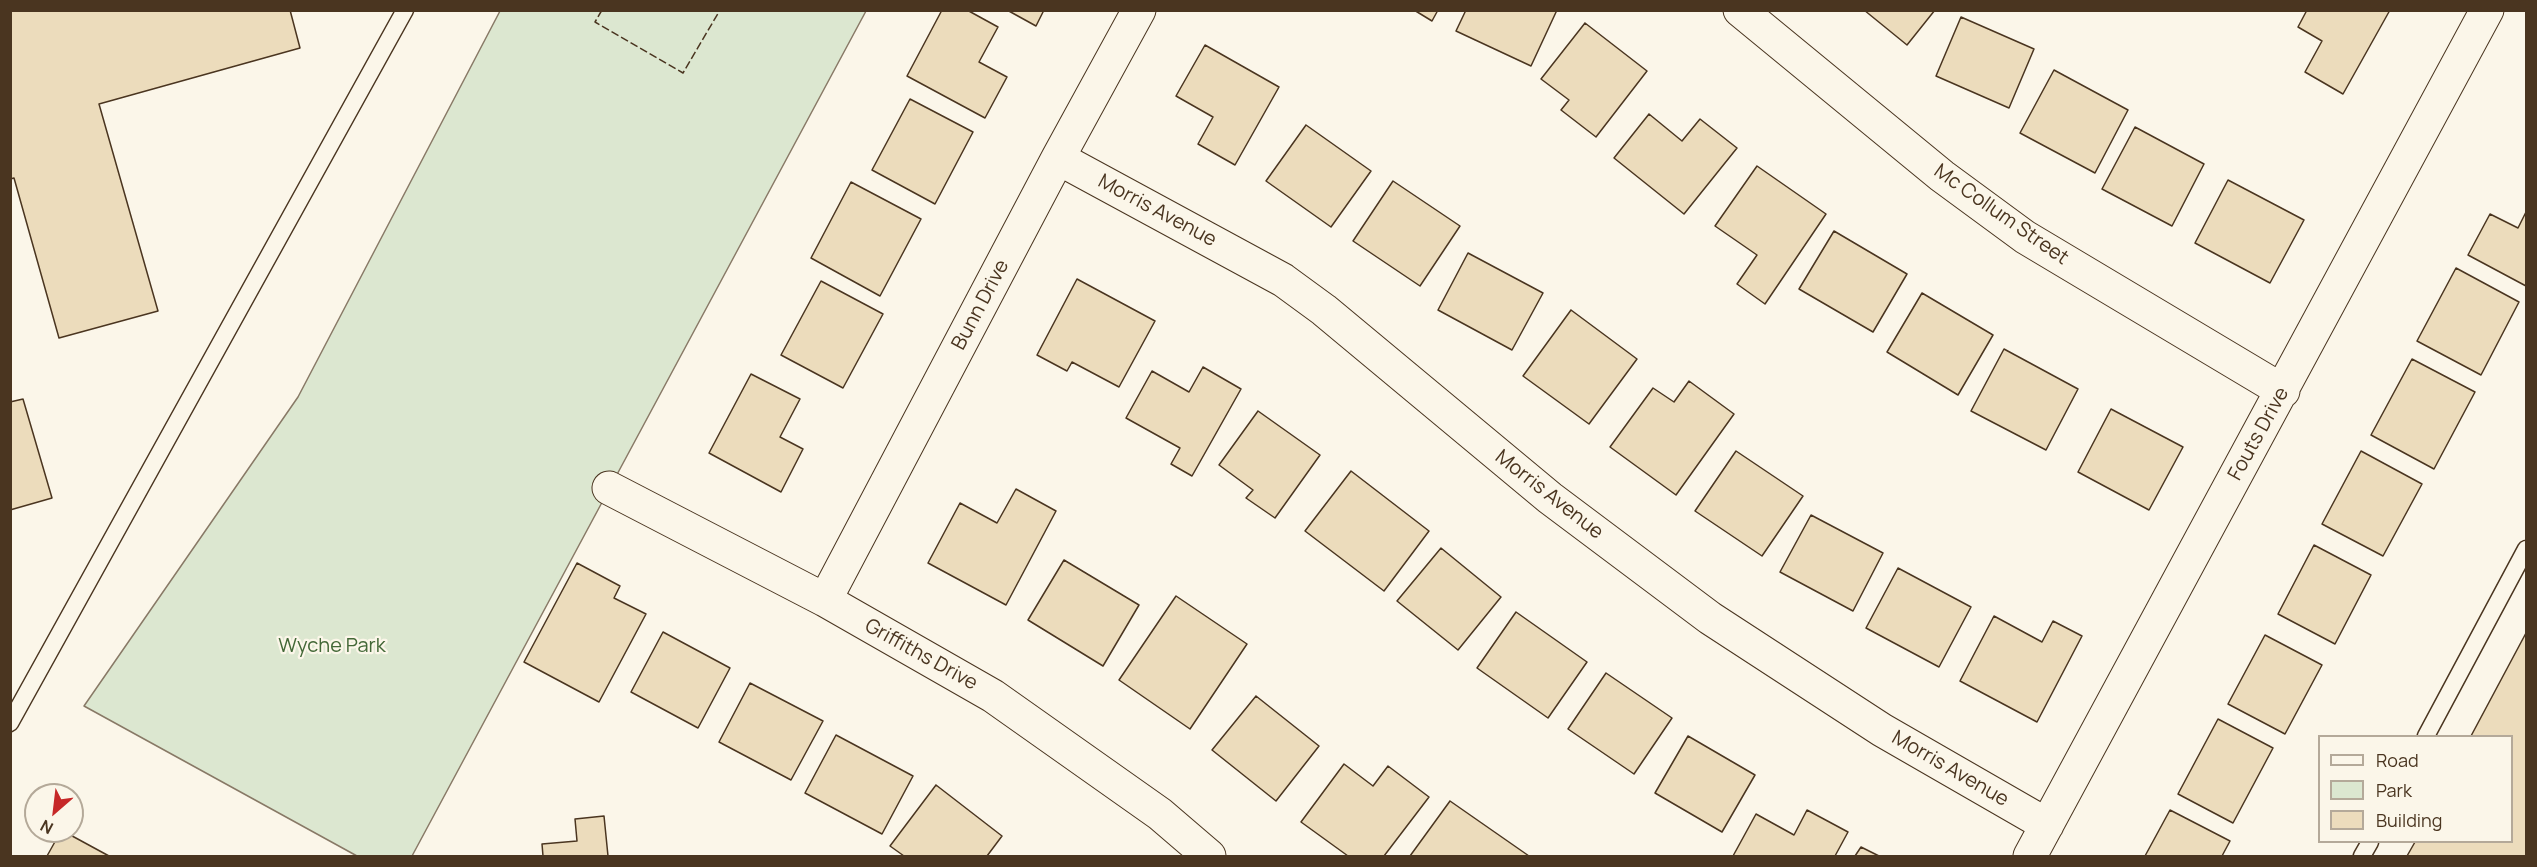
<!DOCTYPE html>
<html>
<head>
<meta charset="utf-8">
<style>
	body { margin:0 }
	#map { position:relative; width:2537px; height:867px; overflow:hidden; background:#fbf6e9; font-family:Manrope,sans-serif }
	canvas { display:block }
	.frame { position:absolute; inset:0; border:12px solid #4a3520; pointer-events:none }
	.legend { position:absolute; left:2318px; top:735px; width:195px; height:108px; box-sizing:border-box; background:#fbf6e9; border:2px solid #b4a999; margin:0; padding:8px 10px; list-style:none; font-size:18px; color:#4a3520 }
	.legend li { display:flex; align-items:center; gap:12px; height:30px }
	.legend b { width:30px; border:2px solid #b4a999 }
	.north { position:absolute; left:24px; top:783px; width:60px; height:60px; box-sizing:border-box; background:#fbf6e9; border:2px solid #b4a999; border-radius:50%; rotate:208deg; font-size:16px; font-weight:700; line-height:24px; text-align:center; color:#4a3520 }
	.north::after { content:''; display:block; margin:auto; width:21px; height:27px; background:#c62828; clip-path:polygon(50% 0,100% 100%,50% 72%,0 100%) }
</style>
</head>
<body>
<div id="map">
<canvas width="2537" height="867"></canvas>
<div class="frame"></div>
<ul class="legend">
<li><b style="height:8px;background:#fbf6e9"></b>Road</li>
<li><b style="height:16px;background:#dce7d0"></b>Park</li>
<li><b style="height:16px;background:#ecdcbc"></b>Building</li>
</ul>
<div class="north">N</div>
</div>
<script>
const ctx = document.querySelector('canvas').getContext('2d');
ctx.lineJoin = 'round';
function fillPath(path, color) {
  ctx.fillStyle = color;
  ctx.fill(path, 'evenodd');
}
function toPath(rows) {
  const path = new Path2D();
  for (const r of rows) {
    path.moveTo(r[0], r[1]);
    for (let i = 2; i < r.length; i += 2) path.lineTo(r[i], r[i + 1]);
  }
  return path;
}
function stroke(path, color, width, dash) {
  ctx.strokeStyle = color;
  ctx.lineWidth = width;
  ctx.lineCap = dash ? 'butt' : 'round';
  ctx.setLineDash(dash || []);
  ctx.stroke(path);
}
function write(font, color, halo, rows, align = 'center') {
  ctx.font = font + ' Manrope,sans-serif';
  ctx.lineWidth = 4.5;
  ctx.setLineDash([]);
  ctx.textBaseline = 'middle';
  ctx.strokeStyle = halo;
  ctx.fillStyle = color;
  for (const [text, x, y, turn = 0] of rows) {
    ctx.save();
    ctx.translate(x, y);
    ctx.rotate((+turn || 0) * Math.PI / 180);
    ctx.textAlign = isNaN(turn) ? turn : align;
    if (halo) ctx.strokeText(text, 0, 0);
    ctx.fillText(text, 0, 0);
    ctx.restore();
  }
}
const green = toPath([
	[500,11,866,11,412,856,357,856,84,706,298,397,500,11]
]);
fillPath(green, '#dce7d0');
stroke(green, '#887966', 1.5);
const building = toPath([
	[10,10,290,10,300,48,99,104,158,311,59,338,14,178,10,179,10,10],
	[942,10,967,10,998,27,979,62,1007,77,985,118,907,76,942,10],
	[1007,10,1044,10,1036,26,1007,10],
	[1414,10,1438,10,1432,21,1414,10],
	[1466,10,1557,10,1531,66,1456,31,1466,10],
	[1864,10,1935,10,1907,45,1864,10],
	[2307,10,2390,10,2343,94,2305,72,2322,41,2298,27,2307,10],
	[1961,17,2034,49,2009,108,1936,76,1961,17],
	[1585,23,1647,71,1596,137,1561,110,1569,100,1541,79,1585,23],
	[1205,45,1279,87,1235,165,1198,144,1213,117,1176,96,1205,45],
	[2054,70,2128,110,2095,173,2020,133,2054,70],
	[910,99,973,132,935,204,872,170,910,99],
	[1649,114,1682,141,1700,119,1737,148,1684,214,1614,158,1649,114],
	[1306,125,1371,171,1331,227,1266,181,1306,125],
	[2135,127,2204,164,2172,226,2102,189,2135,127],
	[1757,166,1826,214,1765,304,1737,284,1757,255,1715,226,1757,166],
	[2228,180,2304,220,2270,283,2195,243,2228,180],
	[1393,181,1460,226,1420,286,1353,241,1393,181],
	[851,182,921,219,880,296,811,258,851,182],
	[2526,212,2526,286,2468,255,2490,214,2518,228,2526,212],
	[1834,231,1907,274,1873,332,1799,289,1834,231],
	[1468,253,1543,293,1512,350,1438,310,1468,253],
	[2456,268,2519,302,2481,375,2417,341,2456,268],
	[1077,279,1155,321,1119,387,1072,362,1067,371,1037,355,1077,279],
	[821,281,883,314,843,388,781,355,821,281],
	[1922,293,1993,335,1958,395,1887,352,1922,293],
	[1571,310,1637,359,1589,424,1523,376,1571,310],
	[2004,349,2078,389,2046,450,1971,411,2004,349],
	[2412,359,2475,392,2434,469,2371,435,2412,359],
	[1203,367,1241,389,1192,476,1171,464,1180,448,1126,418,1152,371,1189,392,1203,367],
	[751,374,800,399,780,437,803,449,781,492,709,453,751,374],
	[1689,381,1734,414,1676,495,1610,447,1653,388,1674,402,1689,381],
	[23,399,52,498,10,510,10,402,23,399],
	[2111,409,2183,447,2149,510,2078,472,2111,409],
	[1258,411,1320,455,1275,518,1246,498,1253,490,1219,465,1258,411],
	[1736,451,1803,496,1762,556,1695,511,1736,451],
	[2361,451,2422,484,2383,556,2322,524,2361,451],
	[1351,471,1429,531,1384,591,1305,531,1351,471],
	[1016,489,1056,511,1006,605,928,563,960,503,997,523,1016,489],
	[1811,515,1883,553,1853,611,1780,572,1811,515],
	[2314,545,2371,575,2335,644,2278,614,2314,545],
	[1441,548,1501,597,1458,650,1397,601,1441,548],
	[1064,560,1139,605,1103,666,1028,620,1064,560],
	[577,563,620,586,614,598,646,614,599,702,524,662,577,563],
	[1898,568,1971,607,1939,667,1866,628,1898,568],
	[1176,596,1247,644,1190,729,1119,680,1176,596],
	[1516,612,1587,662,1548,718,1477,668,1516,612],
	[1994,616,2042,642,2053,621,2082,636,2037,722,1960,681,1994,616],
	[663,632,730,668,698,728,631,692,663,632],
	[2526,633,2526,856,2407,856,2415,842,2512,842,2512,736,2471,736,2526,633],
	[2265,635,2322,665,2285,734,2228,704,2265,635],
	[1606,673,1672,718,1634,774,1568,729,1606,673],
	[750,683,823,721,791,780,719,742,750,683],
	[1256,696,1319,746,1276,801,1212,750,1256,696],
	[2218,719,2273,748,2233,823,2178,794,2218,719],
	[836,735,913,776,882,834,805,793,836,735],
	[1688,736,1755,775,1722,832,1655,793,1688,736],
	[1344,764,1373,786,1388,766,1429,797,1384,856,1348,856,1301,822,1344,764],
	[936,785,1002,836,987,856,904,856,890,846,936,785],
	[1450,801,1529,856,1410,856,1450,801],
	[1807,810,1848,832,1835,856,1733,856,1756,814,1794,835,1807,810],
	[2170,810,2230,841,2222,856,2145,856,2170,810],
	[604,816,608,856,543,856,542,844,577,841,575,819,604,816],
	[61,831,63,831,109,856,47,856,61,831],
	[1861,847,1879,856,1855,856,1861,847]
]);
fillPath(building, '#ecdcbc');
stroke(building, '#4a3520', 1.5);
const service = toPath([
	[10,723,405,10],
	[2426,736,2526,549],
	[2362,856,2370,842]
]);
const minor = toPath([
	[1740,10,1942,176,2025,237,2283,391],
	[1058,158,1283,280,1324,310,1550,498,1710,618,1882,730,2047,825],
	[609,488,825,600,993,696,1160,814,1209,856],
	[825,600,1058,158,1139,10],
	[2030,856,2487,10]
]);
stroke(service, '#4a3520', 19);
stroke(minor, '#4a3520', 35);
stroke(service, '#fbf6e9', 16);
stroke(minor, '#fbf6e9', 33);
stroke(toPath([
	[602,10,595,22,683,73,720,10]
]), '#4a3520', 1.5, [8, 3]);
write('20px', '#4a3520', '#fbf6e9', [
	["Morris Avenue",1157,211,28],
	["Mc Collum Street",2001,215,35],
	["Bunn Drive",981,305,-62],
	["Fouts Drive",2259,434,-61],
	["Morris Avenue",1549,495,38],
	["Griffiths Drive",921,655,29],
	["Morris Avenue",1950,769,30]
]);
write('20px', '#436837', '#fbf6e9', [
	["Wyche Park",332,646]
]);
</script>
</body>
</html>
